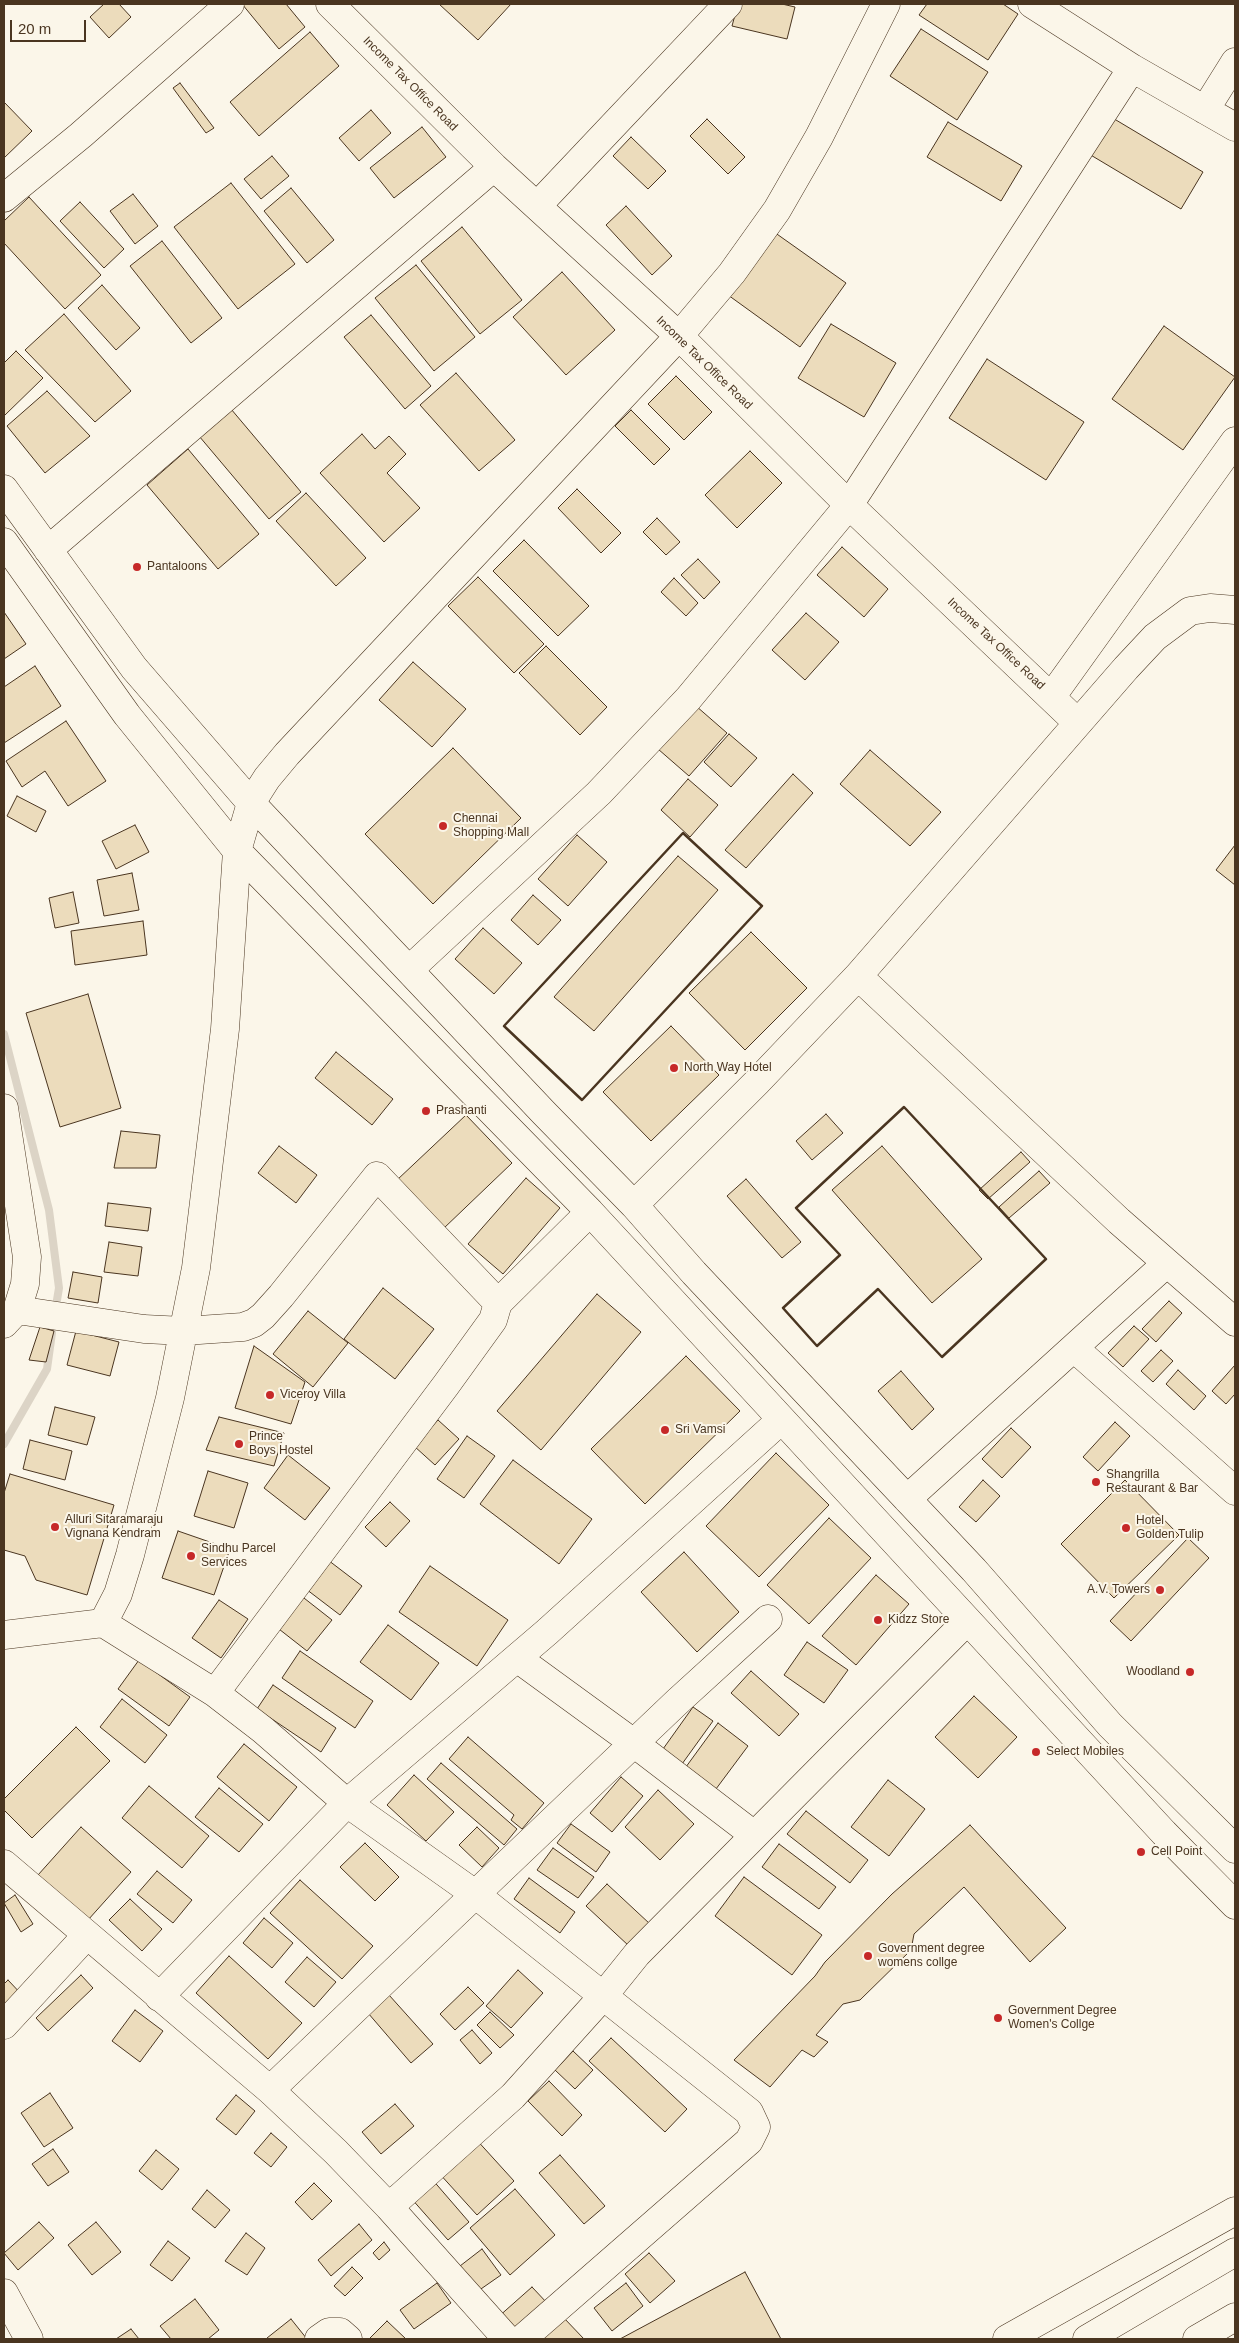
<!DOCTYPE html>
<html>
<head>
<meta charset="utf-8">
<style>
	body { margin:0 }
	#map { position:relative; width:1239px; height:2343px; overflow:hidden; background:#fbf6e9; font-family:Helvetica,sans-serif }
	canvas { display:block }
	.frame { position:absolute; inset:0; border:5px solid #4a3520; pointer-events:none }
	.scale { position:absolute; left:10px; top:20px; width:76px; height:22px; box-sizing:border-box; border:2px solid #4a3520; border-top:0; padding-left:6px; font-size:15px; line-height:18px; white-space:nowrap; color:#4a3520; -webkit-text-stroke:4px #fbf6e9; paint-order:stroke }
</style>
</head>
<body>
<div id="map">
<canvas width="1239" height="2343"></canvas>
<div class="frame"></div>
<div class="scale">20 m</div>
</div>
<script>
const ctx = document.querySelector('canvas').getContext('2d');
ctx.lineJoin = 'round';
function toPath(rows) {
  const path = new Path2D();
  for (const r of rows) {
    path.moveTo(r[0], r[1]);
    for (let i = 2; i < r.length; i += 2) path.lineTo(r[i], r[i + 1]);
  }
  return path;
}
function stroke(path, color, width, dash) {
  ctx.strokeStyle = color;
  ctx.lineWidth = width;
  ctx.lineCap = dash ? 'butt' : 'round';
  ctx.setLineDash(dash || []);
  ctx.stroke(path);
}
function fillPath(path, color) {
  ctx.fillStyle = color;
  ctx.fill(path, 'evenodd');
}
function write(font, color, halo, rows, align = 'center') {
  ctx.font = font + ' Helvetica,sans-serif';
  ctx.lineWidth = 4;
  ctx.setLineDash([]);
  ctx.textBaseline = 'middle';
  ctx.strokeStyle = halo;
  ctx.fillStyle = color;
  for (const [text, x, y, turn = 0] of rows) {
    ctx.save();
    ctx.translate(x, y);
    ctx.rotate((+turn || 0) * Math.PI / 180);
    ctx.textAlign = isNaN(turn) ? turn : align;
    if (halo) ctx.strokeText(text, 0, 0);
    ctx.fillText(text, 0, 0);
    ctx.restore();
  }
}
stroke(toPath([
	[4,1034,49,1210,59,1288,55,1312],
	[4,1444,47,1369,52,1333]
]), '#dcd4c6', 8);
const building = toPath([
	[104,4,119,4,131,17,109,38,90,17,104,4],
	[242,4,286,4,305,27,279,49,242,4],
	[439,4,511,4,478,40,439,4],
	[738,4,782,4,795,7,787,39,732,26,738,4],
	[927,4,1003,4,1018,14,988,60,919,15,927,4],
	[921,29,988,72,957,120,890,76,921,29],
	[310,32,339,66,259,136,230,102,310,32],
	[180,83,214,128,206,133,173,88,180,83],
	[4,102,32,131,4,158,4,102],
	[371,110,391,133,359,161,339,138,371,110],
	[1111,117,1203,172,1181,209,1089,154,1111,117],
	[707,119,745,157,728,174,690,136,707,119],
	[948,122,1022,166,1001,201,927,157,948,122],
	[422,127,446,157,394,198,370,168,422,127],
	[631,137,666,171,648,189,613,156,631,137],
	[272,156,289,176,261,199,244,179,272,156],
	[231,183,295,264,238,309,174,227,231,183],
	[291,188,334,240,307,263,264,211,291,188],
	[133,194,158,226,135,244,110,211,133,194],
	[29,197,101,275,65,309,4,243,4,221,29,197],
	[80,202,124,249,104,268,60,221,80,202],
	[626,206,672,256,652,275,606,225,626,206],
	[462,227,522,300,480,334,421,261,462,227],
	[774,232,846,283,800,347,728,295,774,232],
	[162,241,222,318,191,343,130,266,162,241],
	[416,265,475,337,434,371,375,298,416,265],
	[562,272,615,330,566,375,513,317,562,272],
	[102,285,140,328,116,350,78,308,102,285],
	[64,314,131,391,95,422,25,350,64,314],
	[371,315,431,386,405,409,344,337,371,315],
	[831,324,896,363,864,417,798,378,831,324],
	[1164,326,1235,377,1183,450,1112,399,1164,326],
	[16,351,43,378,4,416,4,363,16,351],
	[987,359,1084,422,1046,480,949,418,987,359],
	[456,373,515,440,479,471,420,405,456,373],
	[676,376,712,412,684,440,648,404,676,376],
	[47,391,90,436,45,473,7,426,47,391],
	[231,409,301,492,269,519,199,436,231,409],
	[631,410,670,449,654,465,615,426,631,410],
	[362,434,375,449,389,436,406,454,387,473,420,508,384,542,320,473,362,434],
	[188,449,259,534,218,569,147,485,188,449],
	[750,451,782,483,737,528,705,495,750,451],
	[577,489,621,533,601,553,558,508,577,489],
	[306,493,366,558,336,586,276,521,306,493],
	[657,518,680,542,666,555,643,532,657,518],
	[524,540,589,606,558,636,493,571,524,540],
	[842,547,888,589,864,617,817,575,842,547],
	[698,559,720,582,704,599,681,575,698,559],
	[478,577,544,644,514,673,448,606,478,577],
	[674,578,698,603,686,616,661,592,674,578],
	[4,612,26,644,4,659,4,612],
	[806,613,839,642,805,680,772,650,806,613],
	[546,646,607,707,580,735,519,673,546,646],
	[413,662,466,709,432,747,379,700,413,662],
	[35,666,61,706,4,743,4,687,35,666],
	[696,706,727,733,689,776,658,749,696,706],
	[66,721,106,781,68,806,45,771,22,787,6,761,66,721],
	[729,734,757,758,731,787,704,762,729,734],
	[453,748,521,818,433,904,365,834,453,748],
	[870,750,941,812,910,846,840,784,870,750],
	[793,774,813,793,746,868,725,850,793,774],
	[688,779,718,805,690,837,661,810,688,779],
	[17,796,46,811,36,832,7,816,17,796],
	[135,825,149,852,116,869,102,841,135,825],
	[577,835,607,862,568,906,538,879,577,835],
	[1235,845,1235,885,1216,870,1235,845],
	[678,856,718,890,594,1031,554,997,678,856],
	[132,873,139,910,104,916,97,880,132,873],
	[73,892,79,923,55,928,49,898,73,892],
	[533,895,561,920,538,945,511,920,533,895],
	[143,921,147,955,75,965,71,931,143,921],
	[483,928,522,963,494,994,455,959,483,928],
	[751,932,807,988,745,1050,689,993,751,932],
	[88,994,121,1108,60,1127,26,1013,88,994],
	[671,1026,719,1075,651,1141,603,1092,671,1026],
	[336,1052,393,1099,372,1125,315,1078,336,1052],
	[826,1114,843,1133,812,1160,796,1141,826,1114],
	[466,1115,512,1163,443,1229,397,1180,466,1115],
	[121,1131,160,1135,156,1168,114,1168,121,1131],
	[279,1146,317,1175,296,1203,258,1173,279,1146],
	[882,1146,982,1259,932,1303,832,1190,882,1146],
	[1021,1152,1030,1162,988,1199,979,1190,1021,1152],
	[1039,1171,1050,1183,1009,1218,999,1207,1039,1171],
	[526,1178,560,1208,503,1274,468,1244,526,1178],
	[746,1179,801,1242,782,1258,727,1196,746,1179],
	[108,1203,151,1208,148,1231,105,1226,108,1203],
	[109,1242,142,1247,138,1276,104,1272,109,1242],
	[73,1272,102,1277,98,1303,68,1298,73,1272],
	[383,1288,434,1329,395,1379,344,1339,383,1288],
	[597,1294,641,1332,541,1450,497,1411,597,1294],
	[1169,1301,1182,1313,1156,1342,1142,1329,1169,1301],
	[308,1311,348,1343,313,1387,273,1354,308,1311],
	[1134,1326,1149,1339,1123,1367,1108,1353,1134,1326],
	[40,1327,54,1331,46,1362,29,1360,40,1327],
	[76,1331,119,1342,110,1376,67,1365,76,1331],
	[254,1346,305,1382,291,1424,235,1408,254,1346],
	[1161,1350,1173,1361,1153,1382,1141,1371,1161,1350],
	[686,1356,740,1411,645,1504,591,1449,686,1356],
	[1235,1365,1235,1394,1226,1404,1212,1391,1235,1365],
	[1178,1370,1206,1396,1194,1410,1166,1384,1178,1370],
	[901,1371,934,1409,912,1430,878,1391,901,1371],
	[55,1407,95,1417,87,1445,48,1435,55,1407],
	[219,1417,284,1433,274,1466,206,1450,219,1417],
	[438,1420,459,1439,435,1465,414,1446,438,1420],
	[1115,1422,1130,1436,1098,1471,1083,1457,1115,1422],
	[1011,1428,1031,1447,1002,1478,982,1459,1011,1428],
	[467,1436,495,1456,464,1498,437,1479,467,1436],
	[30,1440,72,1451,65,1480,23,1469,30,1440],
	[776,1453,829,1505,759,1577,706,1526,776,1453],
	[288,1455,330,1488,305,1520,264,1488,288,1455],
	[513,1460,592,1519,559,1564,480,1504,513,1460],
	[208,1471,248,1483,234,1528,194,1516,208,1471],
	[10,1474,114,1505,87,1595,36,1580,25,1556,4,1550,4,1493,10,1474],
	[983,1480,1000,1496,976,1522,959,1507,983,1480],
	[1125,1480,1179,1535,1114,1598,1061,1544,1125,1480],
	[390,1502,410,1521,386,1547,365,1527,390,1502],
	[829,1518,871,1558,809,1624,767,1585,829,1518],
	[178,1531,230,1549,214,1595,162,1578,178,1531],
	[1188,1538,1209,1558,1131,1641,1110,1621,1188,1538],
	[684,1552,739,1612,697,1652,641,1592,684,1552],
	[324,1557,362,1586,340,1615,302,1586,324,1557],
	[430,1566,508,1620,477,1666,399,1612,430,1566],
	[876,1575,909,1604,856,1665,822,1636,876,1575],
	[295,1591,332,1620,307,1651,270,1622,295,1591],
	[219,1600,248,1619,221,1658,192,1638,219,1600],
	[388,1625,439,1663,411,1700,360,1662,388,1625],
	[807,1642,848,1670,824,1703,784,1675,807,1642],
	[300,1651,373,1701,355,1728,282,1678,300,1651],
	[139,1660,190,1697,169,1726,118,1689,139,1660],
	[751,1671,799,1714,779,1736,731,1693,751,1671],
	[273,1685,336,1728,321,1752,257,1709,273,1685],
	[974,1696,1017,1737,978,1778,935,1737,974,1696],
	[122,1699,167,1735,145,1763,100,1727,122,1699],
	[693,1707,713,1721,682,1764,663,1749,693,1707],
	[718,1723,748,1746,713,1793,683,1771,718,1723],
	[76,1727,110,1761,32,1838,4,1810,4,1799,76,1727],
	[468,1737,544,1803,522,1829,511,1820,514,1815,449,1759,468,1737],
	[244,1744,297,1787,269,1821,217,1777,244,1744],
	[441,1763,517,1829,504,1845,427,1779,441,1763],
	[414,1775,454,1812,426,1841,387,1805,414,1775],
	[621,1777,643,1796,612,1832,590,1813,621,1777],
	[888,1780,925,1809,889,1856,851,1827,888,1780],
	[149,1786,209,1836,182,1868,122,1818,149,1786],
	[219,1788,263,1824,239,1852,195,1817,219,1788],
	[658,1790,694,1824,660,1860,625,1827,658,1790],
	[806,1811,868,1860,850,1883,787,1834,806,1811],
	[571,1824,610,1852,596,1872,557,1843,571,1824],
	[970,1825,1066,1928,1030,1962,964,1887,914,1934,911,1950,860,2000,843,2004,816,2035,828,2042,814,2057,802,2050,770,2087,734,2060,815,1976,825,1962,892,1894,970,1825],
	[81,1827,131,1872,88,1920,38,1875,81,1827],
	[477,1827,499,1848,482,1867,459,1845,477,1827],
	[365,1843,399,1877,375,1901,340,1867,365,1843],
	[779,1844,836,1887,819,1909,762,1867,779,1844],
	[553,1848,594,1877,578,1898,537,1870,553,1848],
	[157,1871,192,1900,173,1923,137,1894,157,1871],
	[744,1877,822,1935,792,1975,715,1916,744,1877],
	[529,1878,575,1912,560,1933,514,1899,529,1878],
	[300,1880,373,1946,342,1979,270,1913,300,1880],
	[607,1884,650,1924,629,1946,586,1906,607,1884],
	[15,1895,33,1924,21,1932,4,1903,15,1895],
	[130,1899,162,1929,142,1951,109,1920,130,1899],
	[264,1918,293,1943,272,1968,243,1943,264,1918],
	[229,1956,302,2023,268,2059,196,1993,229,1956],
	[307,1957,336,1982,314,2007,285,1982,307,1957],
	[518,1970,543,1993,511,2028,486,2006,518,1970],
	[81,1975,93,1988,48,2031,36,2018,81,1975],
	[8,1980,24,1997,4,2017,4,1984,8,1980],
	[468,1987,484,2003,455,2030,440,2014,468,1987],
	[389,1995,433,2044,411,2063,368,2013,389,1995],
	[135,2010,163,2031,140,2062,112,2041,135,2010],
	[490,2012,514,2035,500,2048,477,2025,490,2012],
	[472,2030,492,2053,480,2064,460,2040,472,2030],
	[611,2038,687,2109,665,2132,589,2061,611,2038],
	[573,2051,593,2070,575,2089,555,2070,573,2051],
	[549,2081,582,2115,562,2136,528,2101,549,2081],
	[50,2093,73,2128,44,2147,21,2113,50,2093],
	[236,2095,255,2111,236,2135,216,2119,236,2095],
	[395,2104,414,2126,381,2154,362,2132,395,2104],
	[271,2133,287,2147,271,2167,254,2153,271,2133],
	[474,2137,514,2181,477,2215,438,2172,474,2137],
	[53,2149,69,2172,48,2186,32,2164,53,2149],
	[156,2150,179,2169,162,2190,139,2171,156,2150],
	[560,2155,605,2206,584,2224,539,2173,560,2155],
	[431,2178,469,2222,448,2240,410,2197,431,2178],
	[314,2183,332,2201,312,2220,295,2202,314,2183],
	[515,2189,555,2235,510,2275,470,2228,515,2189],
	[207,2190,230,2210,215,2228,192,2209,207,2190],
	[39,2222,54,2238,18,2270,4,2253,39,2222],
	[96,2222,121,2252,92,2275,68,2245,96,2222],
	[359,2224,372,2240,331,2276,318,2260,359,2224],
	[246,2233,265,2248,247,2275,225,2261,246,2233],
	[168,2241,190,2258,172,2281,150,2265,168,2241],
	[384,2242,390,2250,379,2260,373,2253,384,2242],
	[482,2249,501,2275,478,2291,460,2266,482,2249],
	[649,2253,675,2281,650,2303,625,2274,649,2253],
	[352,2267,363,2278,345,2296,334,2286,352,2267],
	[745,2272,781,2339,620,2339,745,2272],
	[437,2283,451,2303,414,2329,400,2310,437,2283],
	[626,2283,643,2306,612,2331,594,2308,626,2283],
	[532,2287,548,2304,512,2336,497,2318,532,2287],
	[195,2299,219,2330,208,2339,171,2339,160,2326,195,2299],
	[563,2317,584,2339,539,2339,563,2317],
	[291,2319,307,2339,268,2339,267,2338,291,2319],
	[387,2321,406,2339,369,2339,387,2321],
	[131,2329,139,2339,116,2339,131,2329]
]);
fillPath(building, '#ecdcbc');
stroke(building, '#4a3520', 1);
const minor = toPath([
	[330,4,494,167,679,336,849,505,1078,723],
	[1032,4,1132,68,1235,127],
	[1205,110,1235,62],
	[4,198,81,135,230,4],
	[537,206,728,4],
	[4,489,134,668,251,803,544,1113,634,1205,694,1273,974,1570,1110,1725,1235,1849],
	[4,542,127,715,237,851,590,1212,1164,1833,1235,1905],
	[48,550,494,167],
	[1052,696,1235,441],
	[410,969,599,793,688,699,849,505,1132,68],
	[858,976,1119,1221,1167,1263,907,1499],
	[4,1108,27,1257,25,1284,17,1310,4,1324],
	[634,1205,757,1082,858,976,1126,668,1155,637,1190,611,1210,608,1235,610],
	[1167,1263,1235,1322],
	[498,1303,590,1212],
	[17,1310,144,1329,184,1331,243,1327,254,1323,263,1316,281,1296,377,1176,498,1303,493,1320,446,1385,215,1693],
	[1074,1348,1235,1491],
	[103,1623,215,1693,263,1730,347,1803,547,1632,781,1420],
	[4,1635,103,1623,118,1594,130,1555,170,1398,196,1268,225,1029,237,851,251,803,267,778,287,754,679,336,732,273,777,210,819,137,886,4],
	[517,1658,635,1744,754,1835],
	[4,1864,270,2090,336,2152,389,2207,507,2339],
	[159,1997,347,1803,475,1894,749,2112,756,2127,749,2141,522,2339],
	[4,2025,87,1935],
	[270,2090,677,1702,768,1619],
	[389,2207,513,2096,604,1995,637,1954,967,1621],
	[4,2293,29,2339],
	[319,2339,329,2332,340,2332,348,2339],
	[1197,2339,1235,2317]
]);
const major = toPath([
	[1007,2339,1235,2211],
	[1087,2339,1235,2252]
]);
stroke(minor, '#4a3520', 29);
stroke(major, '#4a3520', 29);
stroke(minor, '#fbf6e9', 28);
stroke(major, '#fbf6e9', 28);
stroke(toPath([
	[683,833,762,906,582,1100,504,1026,683,833],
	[904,1107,1046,1259,942,1357,878,1289,817,1346,783,1308,840,1255,796,1208,904,1107]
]), '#4a3520', 2.5);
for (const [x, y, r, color] of [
	[137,567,5,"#c62828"],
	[443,826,5,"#c62828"],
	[674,1068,5,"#c62828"],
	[426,1111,5,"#c62828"],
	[270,1395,5,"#c62828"],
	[665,1430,5,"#c62828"],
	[239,1444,5,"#c62828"],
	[1096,1482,5,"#c62828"],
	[55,1527,5,"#c62828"],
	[1126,1528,5,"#c62828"],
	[191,1556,5,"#c62828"],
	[1160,1590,5,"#c62828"],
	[878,1620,5,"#c62828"],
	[1190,1672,5,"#c62828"],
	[1036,1752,5,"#c62828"],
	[1141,1852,5,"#c62828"],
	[868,1956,5,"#c62828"],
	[998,2018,5,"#c62828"]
]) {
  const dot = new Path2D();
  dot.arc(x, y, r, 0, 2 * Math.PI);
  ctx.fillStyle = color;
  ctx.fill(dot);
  stroke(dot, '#fbf6e9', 2);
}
write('12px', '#4a3520', '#fbf6e9', [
	["Income Tax Office Road",410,84,45],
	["Income Tax Office Road",704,363,44],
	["Income Tax Office Road",996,644,43]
]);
write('12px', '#4a3520', '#fbf6e9', [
	["Pantaloons",147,567],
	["Chennai",453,819],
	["Shopping Mall",453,833],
	["North Way Hotel",684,1068],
	["Prashanti",436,1111],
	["Viceroy Villa",280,1395],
	["Sri Vamsi",675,1430],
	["Prince",249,1437],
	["Boys Hostel",249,1451],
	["Shangrilla",1106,1475],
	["Restaurant & Bar",1106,1489],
	["Alluri Sitaramaraju",65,1520],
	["Vignana Kendram",65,1534],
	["Hotel",1136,1521],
	["Golden Tulip",1136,1535],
	["Sindhu Parcel",201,1549],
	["Services",201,1563],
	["A.V. Towers",1150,1590,"right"],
	["Kidzz Store",888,1620],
	["Woodland",1180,1672,"right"],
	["Select Mobiles",1046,1752],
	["Cell Point",1151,1852],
	["Government degree",878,1949],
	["womens collge",878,1963],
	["Government Degree",1008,2011],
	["Women's Collge",1008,2025]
], 'left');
</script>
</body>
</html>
